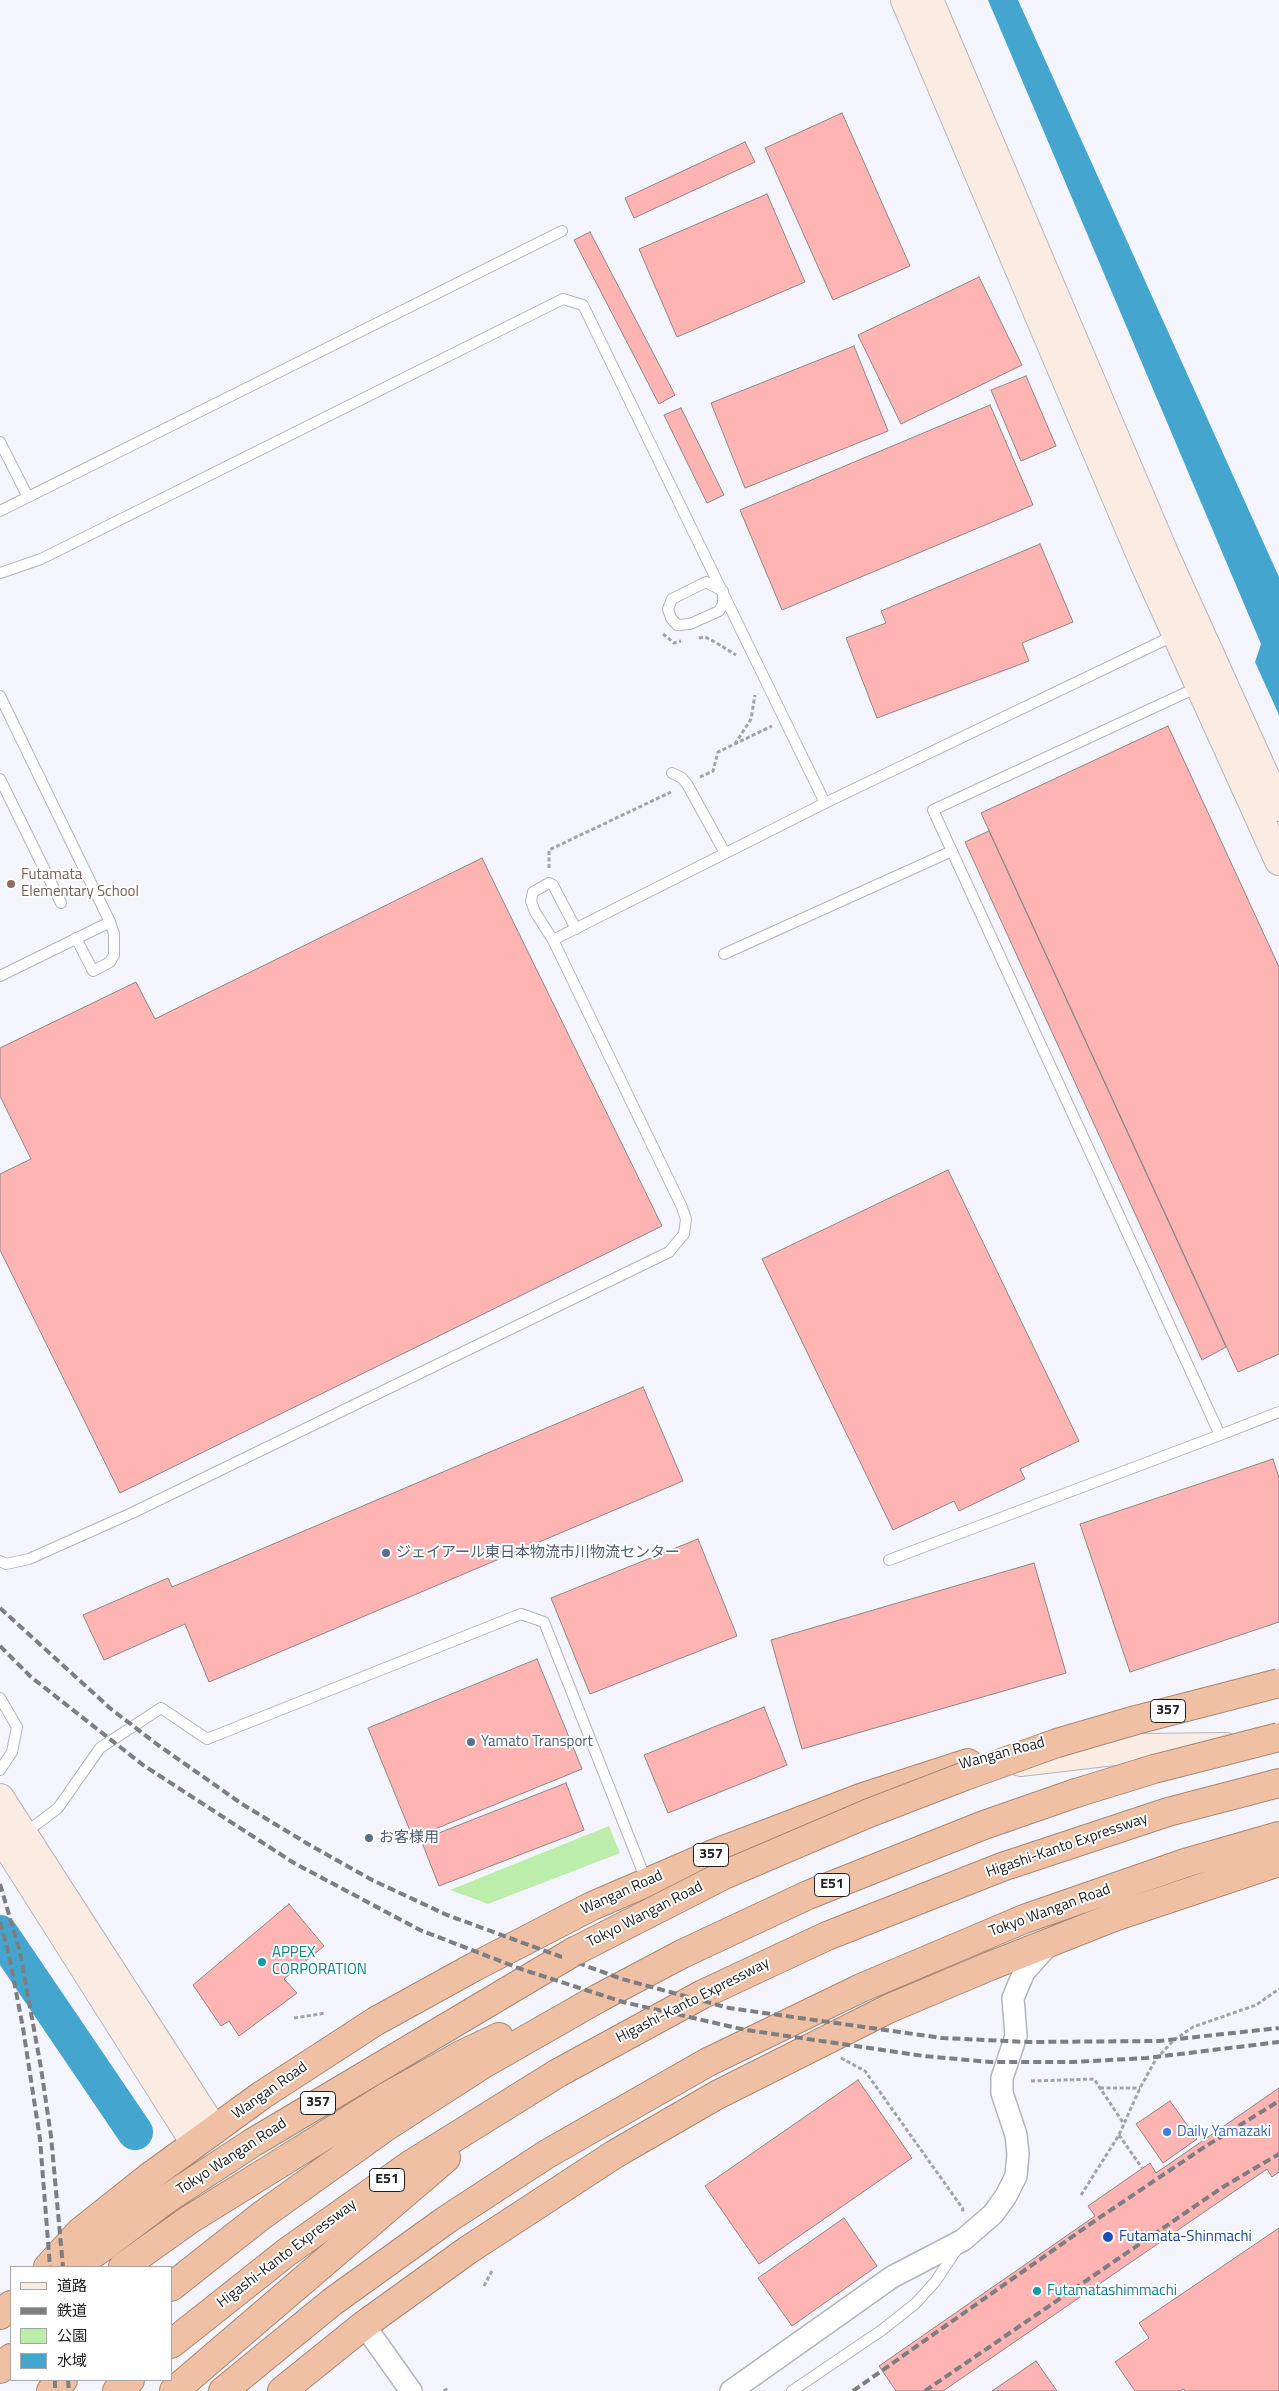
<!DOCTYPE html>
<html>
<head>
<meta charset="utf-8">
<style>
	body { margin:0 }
	#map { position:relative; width:1279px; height:2391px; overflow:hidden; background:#f4f5fc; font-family:"Titillium Web","Noto Sans JP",sans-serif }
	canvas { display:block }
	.legend { position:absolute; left:10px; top:2266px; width:162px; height:115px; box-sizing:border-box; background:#fff; border:1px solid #a6a6a7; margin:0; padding:6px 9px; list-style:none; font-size:15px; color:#202022 }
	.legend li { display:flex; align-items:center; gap:10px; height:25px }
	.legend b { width:25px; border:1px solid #a6a6a7 }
</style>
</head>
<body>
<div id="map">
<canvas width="1279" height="2391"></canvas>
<ul class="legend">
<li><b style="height:6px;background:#faece3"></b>道路</li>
<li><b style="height:6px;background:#7d7e82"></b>鉄道</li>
<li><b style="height:14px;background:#bcedaa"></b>公園</li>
<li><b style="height:14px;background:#44a6cf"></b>水域</li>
</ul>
</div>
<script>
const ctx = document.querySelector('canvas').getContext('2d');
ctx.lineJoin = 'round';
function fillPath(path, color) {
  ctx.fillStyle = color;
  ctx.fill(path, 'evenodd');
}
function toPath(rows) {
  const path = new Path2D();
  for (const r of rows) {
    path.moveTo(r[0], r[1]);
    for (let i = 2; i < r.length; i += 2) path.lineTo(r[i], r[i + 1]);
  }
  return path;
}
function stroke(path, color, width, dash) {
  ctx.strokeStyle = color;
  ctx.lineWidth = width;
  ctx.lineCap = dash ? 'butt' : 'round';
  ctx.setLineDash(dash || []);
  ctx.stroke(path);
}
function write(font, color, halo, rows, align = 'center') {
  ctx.font = font + ' "Titillium Web","Noto Sans JP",sans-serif';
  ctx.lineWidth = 4;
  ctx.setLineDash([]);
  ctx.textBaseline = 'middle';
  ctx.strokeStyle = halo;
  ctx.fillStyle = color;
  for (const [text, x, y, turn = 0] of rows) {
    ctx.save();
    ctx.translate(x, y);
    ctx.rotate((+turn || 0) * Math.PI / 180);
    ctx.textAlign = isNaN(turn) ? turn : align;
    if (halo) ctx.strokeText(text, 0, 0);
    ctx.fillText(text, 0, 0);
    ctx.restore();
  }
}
fillPath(toPath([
	[609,1826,620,1853,488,1904,450,1890]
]), '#bcedaa');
fillPath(toPath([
	[988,0,1018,0,1279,577,1279,715,1255,662,1261,644]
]), '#44a6cf');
stroke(toPath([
	[0,1933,135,2132]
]), '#44a6cf', 36);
const building = toPath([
	[842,113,910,266,833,300,765,148,842,113],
	[745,142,755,162,634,218,625,198,745,142],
	[767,194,805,282,677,337,639,249,767,194],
	[590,232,675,395,659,404,574,240,590,232],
	[979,277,1022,365,901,424,858,335,979,277],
	[854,346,888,431,745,488,711,403,854,346],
	[1026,376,1056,446,1021,461,991,390,1026,376],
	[990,405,1033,505,782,610,740,510,990,405],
	[681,408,724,495,707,503,664,415,681,408],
	[1040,544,1073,622,1022,643,1029,661,877,718,846,638,886,623,881,611,1040,544],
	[1168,726,1279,967,1279,1354,1238,1372,981,813,1168,726],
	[989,831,1226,1347,1202,1360,965,842,989,831],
	[482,858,662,1226,120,1493,0,1250,0,1174,31,1159,0,1096,0,1048,136,982,155,1019,482,858],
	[948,1170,1079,1441,1020,1469,1025,1479,959,1511,954,1501,893,1530,762,1259,948,1170],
	[643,1387,683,1481,209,1682,185,1624,104,1660,83,1615,168,1578,172,1587,643,1387],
	[1273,1459,1279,1478,1279,1622,1130,1672,1080,1524,1273,1459],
	[698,1539,737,1636,590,1694,551,1598,698,1539],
	[1034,1563,1066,1673,802,1749,771,1640,1034,1563],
	[537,1659,582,1769,413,1838,368,1728,537,1659],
	[764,1707,787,1765,668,1813,644,1755,764,1707],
	[566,1783,584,1830,439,1886,421,1840,566,1783],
	[289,1904,324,1946,284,1979,297,1993,239,2036,229,2021,221,2026,193,1985,289,1904],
	[858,2080,912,2158,759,2264,705,2186,858,2080],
	[1279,2088,1279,2172,1272,2177,1267,2169,943,2391,896,2391,879,2366,1095,2216,1088,2206,1150,2163,1156,2173,1279,2088],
	[1170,2101,1197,2139,1163,2163,1136,2124,1170,2101],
	[844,2218,877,2266,792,2326,758,2278,844,2218],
	[1279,2228,1279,2391,1185,2391,1184,2389,1180,2391,1135,2391,1115,2362,1149,2338,1139,2323,1279,2228],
	[1036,2361,1057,2391,992,2391,1036,2361]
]);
fillPath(building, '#feb4b3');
stroke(building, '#8d8585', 1);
const lane = toPath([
	[0,442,28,497],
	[0,511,562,231],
	[0,573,41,559,563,299,583,305,825,803],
	[706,582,723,591,723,604,719,611,690,624,677,625,671,618,668,609,672,599,706,582],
	[1198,687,933,810,1220,1435,1279,1412],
	[0,696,110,922,0,976],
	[672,773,682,778,687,784,725,853],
	[0,779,61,903],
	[76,938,93,971,110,962,114,955,114,934,110,922],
	[553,940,825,803,1175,635],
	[724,954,952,851],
	[889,1560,1220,1435],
	[0,1561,6,1564,29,1559,132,1513,669,1252,684,1234,686,1219,681,1205,553,940,535,912,531,901,533,892,549,883,553,885,576,929],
	[0,1698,17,1727,12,1752,0,1770],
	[25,1833,58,1808,100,1748,161,1708,207,1739,521,1614,544,1622,646,1880],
	[792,2391,882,2330,915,2304,935,2282,957,2249]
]);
const street = toPath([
	[364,2325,411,2391],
	[731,2391,892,2277,963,2240,993,2214,1006,2196,1016,2176,1018,2154,1016,2135,1002,2093,1002,2078,1016,2036,1013,1998,1024,1972,1050,1943]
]);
const secondary = toPath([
	[905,0,1144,563,1279,861],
	[929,0,1165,555,1279,807],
	[1020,1762,1140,1748,1226,1747],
	[0,1798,214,2130],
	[0,1835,195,2143]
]);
const highway = toPath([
	[48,2267,80,2232,148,2178,262,2095,376,2021,474,1967,592,1906,713,1854,863,1797,968,1763],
	[69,2267,96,2252,165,2200,252,2143,575,1951],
	[123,2267,189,2220,388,2096,461,2055,499,2037],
	[171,2287,261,2216,384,2128,485,2063,597,1999,682,1954,808,1895,984,1825,1076,1793],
	[0,2315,11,2305],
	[171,2344,287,2252,410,2165,558,2073,703,1994,827,1936,1002,1867,1168,1812,1279,1783],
	[0,2369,11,2358],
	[51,2391,63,2380],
	[117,2391,130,2380],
	[174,2391,446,2158],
	[223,2391,332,2302,446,2220,547,2154,708,2062,861,1988,1024,1919,1185,1863,1279,1836],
	[282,2391,364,2325,468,2250,615,2154,717,2095,888,2009,990,1966,1114,1917,1279,1862]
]);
stroke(lane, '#b4b5bc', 12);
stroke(street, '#b4b5bc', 24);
stroke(secondary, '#b4b5bc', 30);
stroke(highway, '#a78876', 30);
stroke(toPath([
	[663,634,674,643,681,641],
	[699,638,705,637,715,642,736,655],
	[735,744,751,719,755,695],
	[700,777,713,771,718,752,772,726],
	[549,868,549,850,671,792],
	[294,2018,326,2013],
	[841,2058,865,2071,963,2209,962,2213],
	[1031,2081,1094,2079,1124,2124],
	[1100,2088,1140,2088],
	[1119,2135,1142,2168],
	[1081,2195,1119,2135,1140,2088,1156,2059,1174,2040,1193,2027,1256,2005,1279,1989],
	[484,2286,493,2269],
	[444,2391,448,2388]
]), '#a2a3a8', 3, [4, 2.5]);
stroke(lane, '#fff', 10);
stroke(street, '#fff', 21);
stroke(secondary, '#faece3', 28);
stroke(highway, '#efc0a3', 28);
stroke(toPath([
	[0,1608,111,1709,158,1745,242,1804,308,1844,372,1880,447,1915,622,1979,729,2008,942,2038,1028,2042,1159,2041,1279,2028],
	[0,1646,31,1677,143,1765,294,1863,420,1930,521,1969,623,2002,746,2030,924,2056,990,2062,1073,2062,1147,2058,1279,2042],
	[0,1884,20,1952,41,2068,51,2136,63,2267],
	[0,1922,8,1950,23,2028,40,2139,50,2267],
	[55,2380,55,2391],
	[68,2380,69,2391],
	[853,2391,1096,2220,1206,2146,1279,2101],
	[925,2391,1223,2187,1279,2154]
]), '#7d7e82', 4, [8, 4]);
const highwayBridge = toPath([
	[1076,1793,1154,1769,1279,1737],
	[575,1951,724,1875,869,1813,965,1776,1057,1743,1136,1720,1279,1683]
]);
stroke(highwayBridge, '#a78876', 30, []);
stroke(highwayBridge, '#efc0a3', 28);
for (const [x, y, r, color] of [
	[11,884,5,"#8d6e63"],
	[386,1553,5,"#5c6f8a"],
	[471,1742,5,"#5c6f8a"],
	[369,1838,5,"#5c6f8a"],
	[262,1962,5,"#0f9aa8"],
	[1167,2132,5,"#3f7fe0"],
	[1108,2237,6,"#1a4fb4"],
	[1037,2291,5,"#0f9aa8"]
]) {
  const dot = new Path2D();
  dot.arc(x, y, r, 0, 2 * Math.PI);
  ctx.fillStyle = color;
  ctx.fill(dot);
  stroke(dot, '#fff', 2);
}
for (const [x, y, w] of [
	[1168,1711,35],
	[711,1855,35],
	[832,1885,35],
	[318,2103,35],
	[387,2180,35]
]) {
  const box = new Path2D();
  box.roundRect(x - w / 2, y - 11.5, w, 23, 4);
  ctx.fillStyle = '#fff';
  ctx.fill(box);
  stroke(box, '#202022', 1);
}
write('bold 14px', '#202022', null, [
	["357",1168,1711],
	["357",711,1855],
	["E51",832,1885],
	["357",318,2103],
	["E51",387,2180]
]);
write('15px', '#785e54', '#fff', [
	["Futamata",21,875],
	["Elementary School",21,892]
], 'left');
write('15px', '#4e5e75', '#fff', [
	["ジェイアール東日本物流市川物流センター",396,1553],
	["Yamato Transport",481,1742],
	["お客様用",379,1838]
], 'left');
write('15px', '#202022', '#fff', [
	["Wangan Road",1002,1754,-15],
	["Higashi-Kanto Expressway",1067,1846,-19],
	["Wangan Road",622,1893,-24],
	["Tokyo Wangan Road",1050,1911,-20],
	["Tokyo Wangan Road",645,1915,-27],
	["Higashi-Kanto Expressway",693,2001,-27],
	["Wangan Road",270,2091,-35],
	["Tokyo Wangan Road",232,2157,-33],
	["Higashi-Kanto Expressway",287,2254,-37]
]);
write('15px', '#0d838f', '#fff', [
	["APPEX",272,1953],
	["CORPORATION",272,1970],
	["Futamatashimmachi",1047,2291]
], 'left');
write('15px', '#366cbe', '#fff', [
	["Daily Yamazaki",1177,2132]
], 'left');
write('15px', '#164399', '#fff', [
	["Futamata-Shinmachi",1119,2237]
], 'left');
</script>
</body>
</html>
